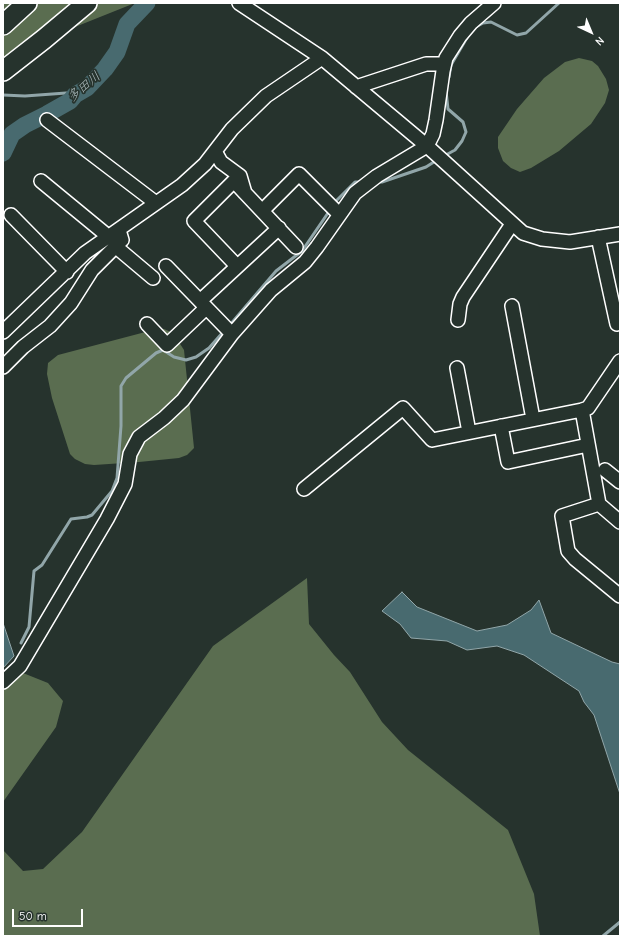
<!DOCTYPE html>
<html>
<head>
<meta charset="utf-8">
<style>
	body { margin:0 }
	#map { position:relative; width:623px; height:939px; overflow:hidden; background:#26332d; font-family:"Comic Neue",sans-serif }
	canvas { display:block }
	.frame { position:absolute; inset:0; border:4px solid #fff; pointer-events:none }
	.north { position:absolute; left:571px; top:12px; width:40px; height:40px; -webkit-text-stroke:3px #26332d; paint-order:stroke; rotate:136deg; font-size:11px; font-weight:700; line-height:16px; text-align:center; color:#fff }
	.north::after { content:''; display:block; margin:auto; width:14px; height:18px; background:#fff; clip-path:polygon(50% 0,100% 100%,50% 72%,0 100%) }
	.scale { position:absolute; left:12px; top:909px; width:71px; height:18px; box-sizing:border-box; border:2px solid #fff; border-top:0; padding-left:5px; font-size:12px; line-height:14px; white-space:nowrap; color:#fff; -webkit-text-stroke:3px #26332d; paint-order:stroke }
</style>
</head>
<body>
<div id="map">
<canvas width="623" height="939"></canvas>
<div class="frame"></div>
<div class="north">N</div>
<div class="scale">50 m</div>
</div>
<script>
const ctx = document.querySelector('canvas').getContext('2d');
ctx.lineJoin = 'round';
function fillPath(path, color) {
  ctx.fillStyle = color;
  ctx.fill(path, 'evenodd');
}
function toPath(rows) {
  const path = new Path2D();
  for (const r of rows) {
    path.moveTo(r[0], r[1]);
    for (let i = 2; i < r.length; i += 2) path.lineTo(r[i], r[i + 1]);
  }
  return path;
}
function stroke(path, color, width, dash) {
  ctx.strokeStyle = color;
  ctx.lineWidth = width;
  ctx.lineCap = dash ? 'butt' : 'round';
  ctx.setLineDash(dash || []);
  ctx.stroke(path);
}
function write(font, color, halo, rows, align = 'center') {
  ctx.font = font + ' "Comic Neue","Klee One",sans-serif';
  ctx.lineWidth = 3.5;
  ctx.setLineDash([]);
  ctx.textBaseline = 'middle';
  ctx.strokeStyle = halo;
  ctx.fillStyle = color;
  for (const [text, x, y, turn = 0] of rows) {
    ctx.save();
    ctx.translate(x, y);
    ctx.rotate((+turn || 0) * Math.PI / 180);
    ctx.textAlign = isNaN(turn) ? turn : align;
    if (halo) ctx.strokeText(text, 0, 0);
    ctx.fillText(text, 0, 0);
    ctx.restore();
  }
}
fillPath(toPath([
	[3,3,135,3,45,39,3,60],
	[579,58,592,61,598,66,606,79,609,90,605,103,591,124,559,151,531,168,520,172,511,168,503,161,498,148,498,137,517,109,544,78,565,62],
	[164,329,173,333,184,350,194,448,187,455,179,458,139,462,94,465,85,464,75,459,70,454,52,398,47,374,48,363,58,355,153,330],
	[307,578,309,624,334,655,350,672,382,722,408,750,508,830,534,894,540,936,3,936,3,850,23,871,43,869,82,832,213,646],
	[23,673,48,683,63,701,56,727,3,802,3,681]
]), '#5a6d50');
const water = toPath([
	[402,592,417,607,477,631,507,625,531,610,539,600,551,633,612,662,620,664,620,794,594,715,584,702,579,691,524,655,497,646,467,650,447,641,411,638,400,624,382,611,402,592],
	[3,623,14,656,3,668,3,623]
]);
fillPath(water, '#486a6f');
stroke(water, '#91a6a9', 1);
stroke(toPath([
	[474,28,483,23,491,22,517,35,526,33,559,3],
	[449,77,451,65,468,36],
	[3,95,25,96,66,93,75,95],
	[444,156,455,150,462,141,466,132,463,122,448,109,446,91],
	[377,182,382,182,426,167,437,160],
	[334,203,355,182,362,182],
	[229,326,276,271,302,251,330,210],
	[21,643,29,627,34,571,42,565,71,519,87,517,92,515,112,491,117,478,121,426,121,386,126,378,156,353,163,350,174,357,186,360,196,357,209,348,224,331],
	[603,936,620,922]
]), '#91a6a9', 3);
stroke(toPath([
	[3,153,12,134,25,125,47,114,70,101,75,95,87,88,105,69,117,52,127,24,147,3]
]), '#486a6f', 17);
const minor = toPath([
	[239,3,322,58,427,146,523,233,542,239,570,242,620,234],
	[356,87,426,64,444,64],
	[47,120,156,203],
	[215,151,221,162,240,176,245,193,296,247],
	[41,181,109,237],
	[262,211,299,174,339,214],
	[11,215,67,272],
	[598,237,617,324],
	[115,246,153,278],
	[166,266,232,334],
	[237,266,194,221,234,181,245,193],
	[200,301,279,228],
	[512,306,533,419],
	[458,320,460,304,463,297,512,224],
	[147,324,167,345,206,308],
	[3,332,85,253,182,185,205,164,232,129,266,96,322,58],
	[3,367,23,347,50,326,71,303,92,270,122,240,119,230],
	[457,368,469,432],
	[582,410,599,504,620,522],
	[501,426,508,462,588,445],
	[605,470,620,482],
	[304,489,403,408,432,440,582,410,588,408,620,361],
	[599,504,562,516,568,551,575,559,620,596],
	[3,682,20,666,107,519,125,484,130,454,139,437,164,418,183,400,232,334,271,290,305,262,317,247,355,193,377,176,427,146,433,134,436,120,443,71,446,58,460,36,471,23,494,3]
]);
const highway = toPath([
	[3,25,27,3],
	[3,71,44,39,87,3]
]);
stroke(minor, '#fff', 16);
stroke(highway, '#fff', 22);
stroke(minor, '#26332d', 13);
stroke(highway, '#26332d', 19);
write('italic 13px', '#adbcbe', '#26332d', [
	["多田川",84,87,-40]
]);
</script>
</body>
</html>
